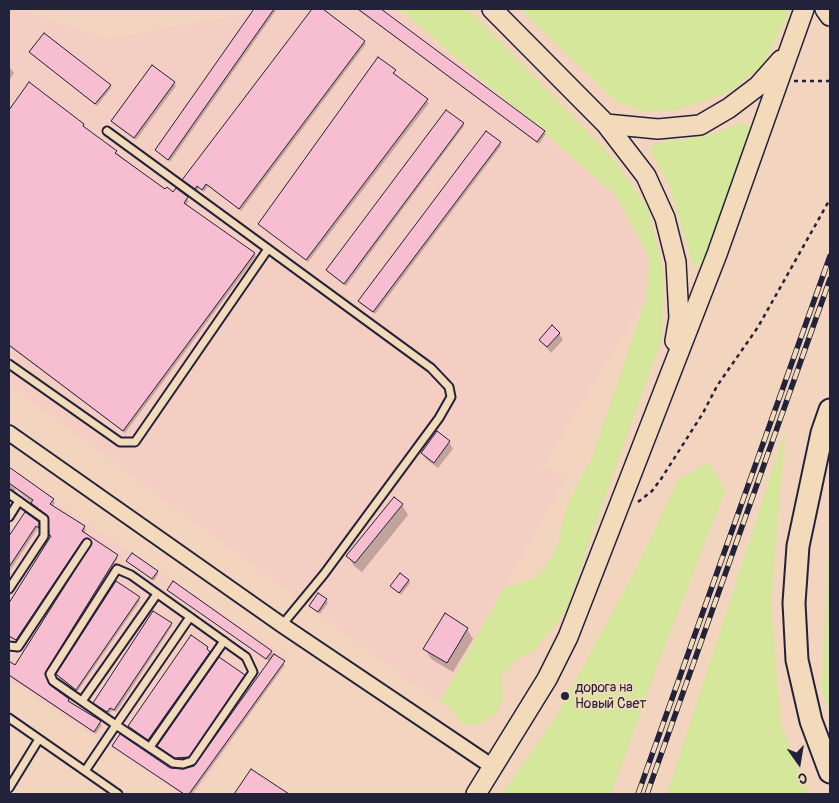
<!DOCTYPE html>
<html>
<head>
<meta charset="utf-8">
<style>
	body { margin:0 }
	#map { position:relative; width:839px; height:803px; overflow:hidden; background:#f3d4be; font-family:Pangolin,sans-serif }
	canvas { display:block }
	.frame { position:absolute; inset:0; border:10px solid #22223b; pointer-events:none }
	.north { position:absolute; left:774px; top:738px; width:50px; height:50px; -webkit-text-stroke:4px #f2daba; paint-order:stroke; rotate:167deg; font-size:14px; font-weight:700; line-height:20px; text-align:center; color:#22223b }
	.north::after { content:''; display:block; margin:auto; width:18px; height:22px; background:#22223b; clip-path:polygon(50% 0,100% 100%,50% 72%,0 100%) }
</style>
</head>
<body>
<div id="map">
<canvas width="839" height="803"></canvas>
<div class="frame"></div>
<div class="north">С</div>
</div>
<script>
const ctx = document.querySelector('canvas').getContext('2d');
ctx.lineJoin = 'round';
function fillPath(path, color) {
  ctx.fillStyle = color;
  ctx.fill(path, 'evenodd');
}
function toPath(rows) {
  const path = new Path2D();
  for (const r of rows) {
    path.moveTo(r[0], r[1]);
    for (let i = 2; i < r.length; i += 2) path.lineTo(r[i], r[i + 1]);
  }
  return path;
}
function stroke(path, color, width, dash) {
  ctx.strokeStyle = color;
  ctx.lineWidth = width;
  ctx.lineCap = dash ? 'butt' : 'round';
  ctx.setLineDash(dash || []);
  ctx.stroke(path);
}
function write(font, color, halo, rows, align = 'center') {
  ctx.font = font + ' Pangolin,sans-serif';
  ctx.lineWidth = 4;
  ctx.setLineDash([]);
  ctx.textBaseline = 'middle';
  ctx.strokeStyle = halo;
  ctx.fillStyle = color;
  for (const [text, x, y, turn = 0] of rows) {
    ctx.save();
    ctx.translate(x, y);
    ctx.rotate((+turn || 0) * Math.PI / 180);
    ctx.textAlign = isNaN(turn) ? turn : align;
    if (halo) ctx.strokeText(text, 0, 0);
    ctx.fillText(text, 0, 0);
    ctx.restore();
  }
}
fillPath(toPath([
	[9,9,21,9,107,39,251,13,254,9,393,9,616,195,649,259,646,299,542,468,568,476,439,703,9,385],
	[9,471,288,657,197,794,177,794,9,680]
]), '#f4cdc3');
fillPath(toPath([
	[400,9,468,9,613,158,648,208,664,274,662,339,594,527,566,611,535,650,518,658,501,676,503,698,497,712,481,723,463,725,449,706,439,703,504,588,538,577,556,550,567,505,593,455,646,299,649,259,616,195],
	[520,9,791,9,763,65,729,92,680,109,648,112,618,103],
	[740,123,750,127,752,136,703,261,694,268,669,184,650,151,655,143,714,134],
	[785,432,771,603,781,726,808,794,667,794],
	[709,462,725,491,659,661,611,794,502,794,554,720,633,575,679,479],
	[830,520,830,714,821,690]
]), '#d5e79b');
fillPath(toPath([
	[255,9,277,9,170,162,156,150],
	[314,9,321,9,366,44,241,211,208,186,204,192,199,188,197,191,184,180],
	[357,9,379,9,546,134,539,144],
	[30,53,110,85,111,88,97,106],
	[9,67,14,73,9,81],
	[395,71,395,76,429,103,308,262,259,224],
	[174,83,176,86,136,140,114,124,112,121],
	[30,84,165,191,173,194,176,190,187,198,189,201,186,205,256,256,125,433,9,346,9,112],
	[463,124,464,126,346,286,329,273,328,270],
	[500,143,501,146,375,314,361,304,359,301],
	[559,333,563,340,551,353,540,340],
	[438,433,449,442,453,449,438,468,426,459,422,453],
	[9,468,53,500,55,503,52,506,84,527,86,530,84,533,118,558,46,677,50,687,100,722,102,725,96,734,9,676,9,663,15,667,28,648,27,646,93,546,92,541,84,543,18,642,9,637,9,605,52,537,50,518,16,489,14,492,9,492],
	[395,499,402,505,408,515,362,572,354,566,348,556],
	[25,514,38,523,40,529,38,528,9,572,9,539],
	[128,561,157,572,158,574,154,581],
	[408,580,410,583,401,595,392,586],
	[169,590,271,652,285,665,192,794,183,794,114,746,170,769,183,771,195,767,270,662],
	[139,598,140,601,77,692,60,680,57,675],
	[326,600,328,603,320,614,311,606],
	[171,624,172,626,116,712,112,710,109,714,96,706,95,703],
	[467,629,473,639,453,672,431,659,425,649],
	[207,648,211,655,150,742,131,729,129,727],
	[244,676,245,678,190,759,177,760,160,749,159,746]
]), '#0003');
const building = toPath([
	[254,9,274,9,168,160,155,150,254,9],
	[312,9,323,9,365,41,239,209,206,184,202,190,197,186,195,189,182,180,312,9],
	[358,9,381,9,545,131,537,142,358,9],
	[44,33,111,85,95,104,29,52,44,33],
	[378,57,396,70,393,73,428,99,306,260,258,224,378,57],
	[152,65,175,82,134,138,111,121,152,65],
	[29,82,84,124,83,126,117,151,115,153,165,189,167,187,173,192,176,188,188,197,184,203,255,253,123,431,9,345,9,110,29,82],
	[446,110,464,123,344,284,326,270,446,110],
	[486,131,501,142,373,312,358,301,486,131],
	[552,325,560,333,547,347,539,340,552,325],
	[437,431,450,441,434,463,421,453,437,431],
	[9,467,54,499,50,504,85,526,82,531,118,555,45,673,50,685,69,699,68,701,101,721,94,732,9,675,9,661,15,665,92,543,88,538,83,540,16,640,9,636,9,603,51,536,49,535,48,516,31,503,33,500,9,483,9,467],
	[394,497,403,504,355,563,346,556,394,497],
	[25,512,39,522,39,528,36,526,9,567,9,536,25,512],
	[132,553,158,571,152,579,126,561,132,553],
	[400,573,409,580,399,593,390,586,400,573],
	[116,581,140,597,76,690,56,674,116,581],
	[173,581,272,651,266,659,167,590,173,581],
	[318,593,327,599,318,612,309,606,318,593],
	[153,611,172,623,114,710,110,708,107,712,93,703,153,611],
	[445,613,468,628,447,663,423,649,445,613],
	[191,635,208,647,207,649,210,652,148,740,128,726,191,635],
	[274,654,285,661,189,794,184,794,112,746,120,734,170,768,183,769,194,766,274,654],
	[219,657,245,675,189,757,175,758,157,746,219,657],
	[251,769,289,794,234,794,251,769]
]);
fillPath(building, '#f7bdd0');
stroke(building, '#22223b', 1);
const lane = toPath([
	[107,131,431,368,449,387,451,397,439,418,324,574,282,625],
	[9,364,120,442,135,442,268,249],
	[9,494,44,519,44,536,9,589],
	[9,517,19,501],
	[9,646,18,647,87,543],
	[82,701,157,594],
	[9,718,118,794],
	[150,747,224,641],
	[85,771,116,725,173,763,183,764,192,761,253,672,246,657,190,617,131,575,117,569,50,674,53,681,116,725,190,617],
	[9,788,39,739]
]);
const street = toPath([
	[9,433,282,625,493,767]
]);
const secondary = toPath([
	[492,9,606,124,646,176,665,218,676,262,679,318,675,341],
	[825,9,830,16],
	[606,124,658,129,700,125,729,108,758,86,781,60],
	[476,794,547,679,568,637,717,254,804,9]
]);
const primary = toPath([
	[830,410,822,433,798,546,794,603,797,660,811,721,830,772]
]);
stroke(lane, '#22223b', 11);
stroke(street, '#22223b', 18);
stroke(secondary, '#22223b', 22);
stroke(primary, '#22223b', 25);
stroke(toPath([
	[794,81,830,81],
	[638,502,652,491,661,479,703,413,717,386,758,327,830,199]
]), '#22223b', 2.5, [4, 4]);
stroke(lane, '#f2daba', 7);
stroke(street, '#f2daba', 14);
stroke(secondary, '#f2daba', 19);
stroke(primary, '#f2daba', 21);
const rail = toPath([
	[638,794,830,256],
	[647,794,830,279]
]);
stroke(rail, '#22223b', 5.5);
stroke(rail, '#f2daba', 4, [11]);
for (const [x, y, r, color] of [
	[565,696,5,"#22223b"]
]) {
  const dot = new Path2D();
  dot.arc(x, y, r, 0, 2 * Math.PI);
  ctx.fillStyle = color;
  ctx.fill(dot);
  stroke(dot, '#f2daba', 2);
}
write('14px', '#22223b', '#f2daba', [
	["дорога на",575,688],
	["Новый Свет",575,704]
], 'left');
</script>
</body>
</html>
